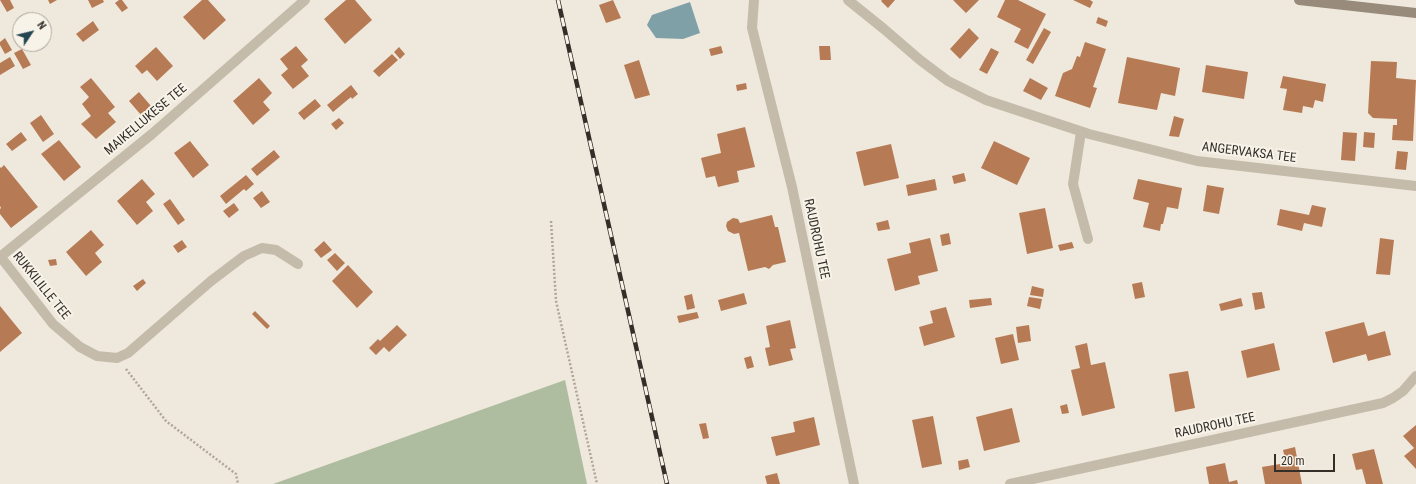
<!DOCTYPE html>
<html>
<head>
<meta charset="utf-8">
<style>
	body { margin:0 }
	#map { position:relative; width:1416px; height:484px; overflow:hidden; background:#efe9dd; font-family:"Roboto Condensed",sans-serif }
	canvas { display:block }
	.north { position:absolute; left:12px; top:12px; width:40px; height:40px; box-sizing:border-box; background:#f7f3e9; border:1px solid #a9a49c; border-radius:50%; rotate:55deg; font-size:11px; font-weight:700; line-height:16px; text-align:center; color:#342e29 }
	.north::after { content:''; display:block; margin:auto; width:14px; height:18px; background:#244650; clip-path:polygon(50% 0,100% 100%,50% 72%,0 100%) }
	.scale { position:absolute; left:1274px; top:454px; width:61px; height:18px; box-sizing:border-box; border:2px solid #342e29; border-top:0; padding-left:5px; font-size:12px; line-height:14px; white-space:nowrap; color:#342e29; -webkit-text-stroke:3px #f7f3e9; paint-order:stroke }
</style>
</head>
<body>
<div id="map">
<canvas width="1416" height="484"></canvas>
<div class="north">N</div>
<div class="scale">20 m</div>
</div>
<script>
const ctx = document.querySelector('canvas').getContext('2d');
ctx.lineJoin = 'round';
function fillPath(path, color) {
  ctx.fillStyle = color;
  ctx.fill(path, 'evenodd');
}
function toPath(rows) {
  const path = new Path2D();
  for (const r of rows) {
    path.moveTo(r[0], r[1]);
    for (let i = 2; i < r.length; i += 2) path.lineTo(r[i], r[i + 1]);
  }
  return path;
}
function stroke(path, color, width, dash) {
  ctx.strokeStyle = color;
  ctx.lineWidth = width;
  ctx.lineCap = dash ? 'butt' : 'round';
  ctx.setLineDash(dash || []);
  ctx.stroke(path);
}
function write(font, color, halo, rows, align = 'center') {
  ctx.font = font + ' "Roboto Condensed",sans-serif';
  ctx.lineWidth = 4;
  ctx.setLineDash([]);
  ctx.textBaseline = 'middle';
  ctx.strokeStyle = halo;
  ctx.fillStyle = color;
  for (const [text, x, y, turn = 0] of rows) {
    ctx.save();
    ctx.translate(x, y);
    ctx.rotate((+turn || 0) * Math.PI / 180);
    ctx.textAlign = isNaN(turn) ? turn : align;
    if (halo) ctx.strokeText(text, 0, 0);
    ctx.fillText(text, 0, 0);
    ctx.restore();
  }
}
fillPath(toPath([
	[565,380,587,484,273,484]
]), '#aebc9f');
fillPath(toPath([
	[690,2,700,33,683,39,656,38,647,25,652,15]
]), '#80a0a8');
fillPath(toPath([
	[0,0,10,0,14,8,7,12],
	[48,0,57,0,50,4],
	[88,0,103,0,104,2,92,8],
	[119,0,122,0,128,8,122,12,115,3],
	[202,0,208,0,226,20,204,40,183,17],
	[346,0,355,0,372,20,345,44,324,19],
	[613,0,621,18,606,23,599,5],
	[882,0,895,0,888,8,881,1],
	[953,0,979,0,966,13],
	[1005,0,1018,0,1046,14,1028,49,1014,42,1021,29,997,17],
	[1073,0,1090,0,1093,2,1090,8],
	[1098,17,1108,21,1106,27,1096,23],
	[93,21,99,30,83,42,76,34],
	[969,28,979,38,960,59,950,49],
	[1044,28,1051,32,1033,64,1026,60],
	[5,38,12,50,5,54,0,45,0,42],
	[1085,42,1106,49,1093,87,1097,88,1090,108,1055,96,1063,73,1072,69,1077,56,1080,57],
	[296,46,308,60,301,66,309,76,293,89,281,75,288,69,280,59],
	[721,46,723,53,711,56,709,49],
	[819,46,830,46,831,60,820,60],
	[156,47,173,66,157,81,147,70,142,74,135,66],
	[399,47,405,54,400,59,394,52],
	[991,48,999,52,987,74,979,70],
	[22,49,31,65,23,69,14,53],
	[392,54,398,60,379,77,373,71],
	[10,57,15,66,0,75,0,63],
	[1127,57,1180,68,1175,96,1161,93,1157,110,1118,103],
	[639,60,650,95,635,99,624,65],
	[1371,61,1397,62,1396,78,1416,80,1413,141,1392,140,1393,125,1397,125,1397,119,1373,118,1368,113],
	[1206,65,1248,72,1244,99,1202,92],
	[1283,76,1326,84,1323,102,1315,100,1313,108,1303,106,1302,113,1283,110,1287,89,1280,88],
	[91,78,115,107,108,113,116,122,96,139,81,124,91,116,82,104,89,97,80,87],
	[259,78,272,93,263,102,270,110,253,125,233,101],
	[1030,78,1048,88,1041,100,1023,91],
	[746,83,747,89,737,91,736,85],
	[351,85,358,94,352,99,351,97,333,112,327,105],
	[139,92,151,106,141,115,129,101],
	[315,99,321,106,304,120,298,113],
	[41,115,54,134,43,142,30,123],
	[1174,116,1184,119,1179,137,1169,136],
	[339,118,344,123,336,130,331,124],
	[745,127,755,167,737,171,739,182,718,187,715,176,706,178,701,158,721,153,717,134],
	[21,132,27,140,12,151,6,144],
	[1343,132,1357,133,1355,161,1341,160],
	[1364,132,1375,133,1374,148,1363,147],
	[59,140,81,167,64,181,41,154],
	[190,141,209,165,193,178,174,153],
	[994,141,1030,158,1017,185,981,168],
	[891,144,899,178,864,186,856,152],
	[274,150,280,157,257,176,251,169],
	[1397,151,1408,152,1406,170,1395,169],
	[4,165,38,207,11,228,0,214,0,209,1,208,0,206,0,167,1,168],
	[964,173,966,181,954,184,952,176],
	[246,175,254,184,246,191,244,189,226,204,220,196],
	[142,179,155,194,146,202,153,211,137,225,117,201],
	[935,179,937,190,908,196,906,185],
	[1138,179,1182,188,1178,209,1167,207,1163,224,1161,224,1160,231,1143,227,1149,203,1133,199],
	[1207,185,1224,188,1219,214,1203,211],
	[262,191,270,202,261,208,253,198],
	[170,199,185,220,178,225,163,204],
	[234,203,239,210,229,218,223,211],
	[1312,205,1326,208,1322,227,1304,223,1302,231,1277,225,1280,209,1309,215],
	[1045,208,1053,248,1027,254,1019,213],
	[772,215,775,227,778,227,786,262,773,265,769,269,765,267,748,271,739,233,734,234,728,231,726,226,727,222,733,218,738,219,740,223],
	[888,220,890,229,878,231,876,223],
	[91,230,104,245,95,253,102,262,86,276,66,252],
	[949,233,951,244,942,246,940,235],
	[930,238,938,271,918,276,920,284,895,291,887,259,911,253,909,243],
	[1380,238,1394,240,1390,275,1376,274],
	[182,240,187,247,178,253,173,246],
	[324,241,332,250,321,258,314,250],
	[1072,242,1074,248,1060,251,1058,245],
	[335,253,345,263,337,271,327,260],
	[56,259,57,265,50,266,48,260],
	[348,265,373,292,357,308,332,281],
	[143,279,146,283,137,291,133,286],
	[1142,282,1145,297,1135,299,1132,284],
	[1032,286,1044,289,1043,297,1030,295],
	[1262,292,1265,308,1255,310,1252,293],
	[744,293,747,304,721,311,718,300],
	[692,294,695,308,687,310,684,296],
	[1029,297,1042,299,1040,309,1027,306],
	[991,298,992,305,970,308,969,300],
	[1241,298,1243,306,1221,311,1219,304],
	[0,306,22,333,0,352],
	[946,307,955,337,924,346,919,327,933,323,930,311],
	[255,311,270,326,267,329,252,314],
	[697,312,699,318,679,323,677,316],
	[790,320,796,348,790,349,793,360,769,366,765,348,770,347,766,326],
	[1364,322,1368,336,1385,331,1391,355,1368,361,1366,354,1333,363,1325,332],
	[397,325,407,335,389,352,384,347,376,355,369,348,378,339,380,341],
	[1029,325,1031,341,1018,343,1016,327],
	[1013,334,1019,360,1001,364,995,338],
	[1087,343,1091,365,1105,362,1115,408,1082,416,1071,370,1080,368,1075,346],
	[1274,343,1280,370,1247,378,1241,351],
	[751,356,754,367,747,369,744,358],
	[1188,371,1195,408,1175,412,1169,374],
	[1067,404,1069,413,1062,414,1060,406],
	[1012,408,1020,442,984,451,976,417],
	[933,416,942,464,922,468,912,420],
	[814,417,820,445,776,456,771,437,795,432,793,422],
	[706,423,709,438,703,439,699,424],
	[1416,425,1416,469,1404,456,1414,448,1403,436],
	[1295,447,1302,484,1265,484,1262,467,1286,463,1283,450],
	[1374,449,1383,484,1366,484,1362,469,1356,470,1352,454],
	[968,459,970,467,959,470,958,461],
	[1225,463,1229,482,1237,480,1238,484,1209,484,1206,467],
	[777,473,780,484,767,484,765,476]
]), '#b67b54');
stroke(toPath([
	[551,221,556,301,597,484],
	[126,369,166,421,236,474,238,484]
]), '#b1a595', 2.5, [2, 2]);
stroke(toPath([
	[80,347,97,356,117,358,128,353,211,281,244,256,262,248,276,250,298,264]
]), '#c5bbaa', 10);
stroke(toPath([
	[754,0,752,28,792,187,854,484],
	[848,0,884,29,920,60,948,81,986,100,1089,134,1197,161,1416,186],
	[1081,132,1073,184,1088,239],
	[0,256,53,324,80,347],
	[0,257,152,134,305,0],
	[1010,484,1383,403,1393,398,1403,391,1416,376]
]), '#c5bbaa', 10);
stroke(toPath([
	[1299,0,1416,13]
]), '#988b7c', 10);
const rail = toPath([
	[558,0,667,484]
]);
stroke(rail, '#342e29', 4.5);
stroke(rail, '#f7f3e9', 3, [9]);
write('13px', '#342e29', '#f7f3e9', [
	["MAIKELLUKESE TEE",146,120,-40],
	["ANGERVAKSA TEE",1249,153,7],
	["RAUDROHU TEE",816,239,78],
	["RUKKILILLE TEE",41,286,51],
	["RAUDROHU TEE",1215,426,-12]
]);
</script>
</body>
</html>
